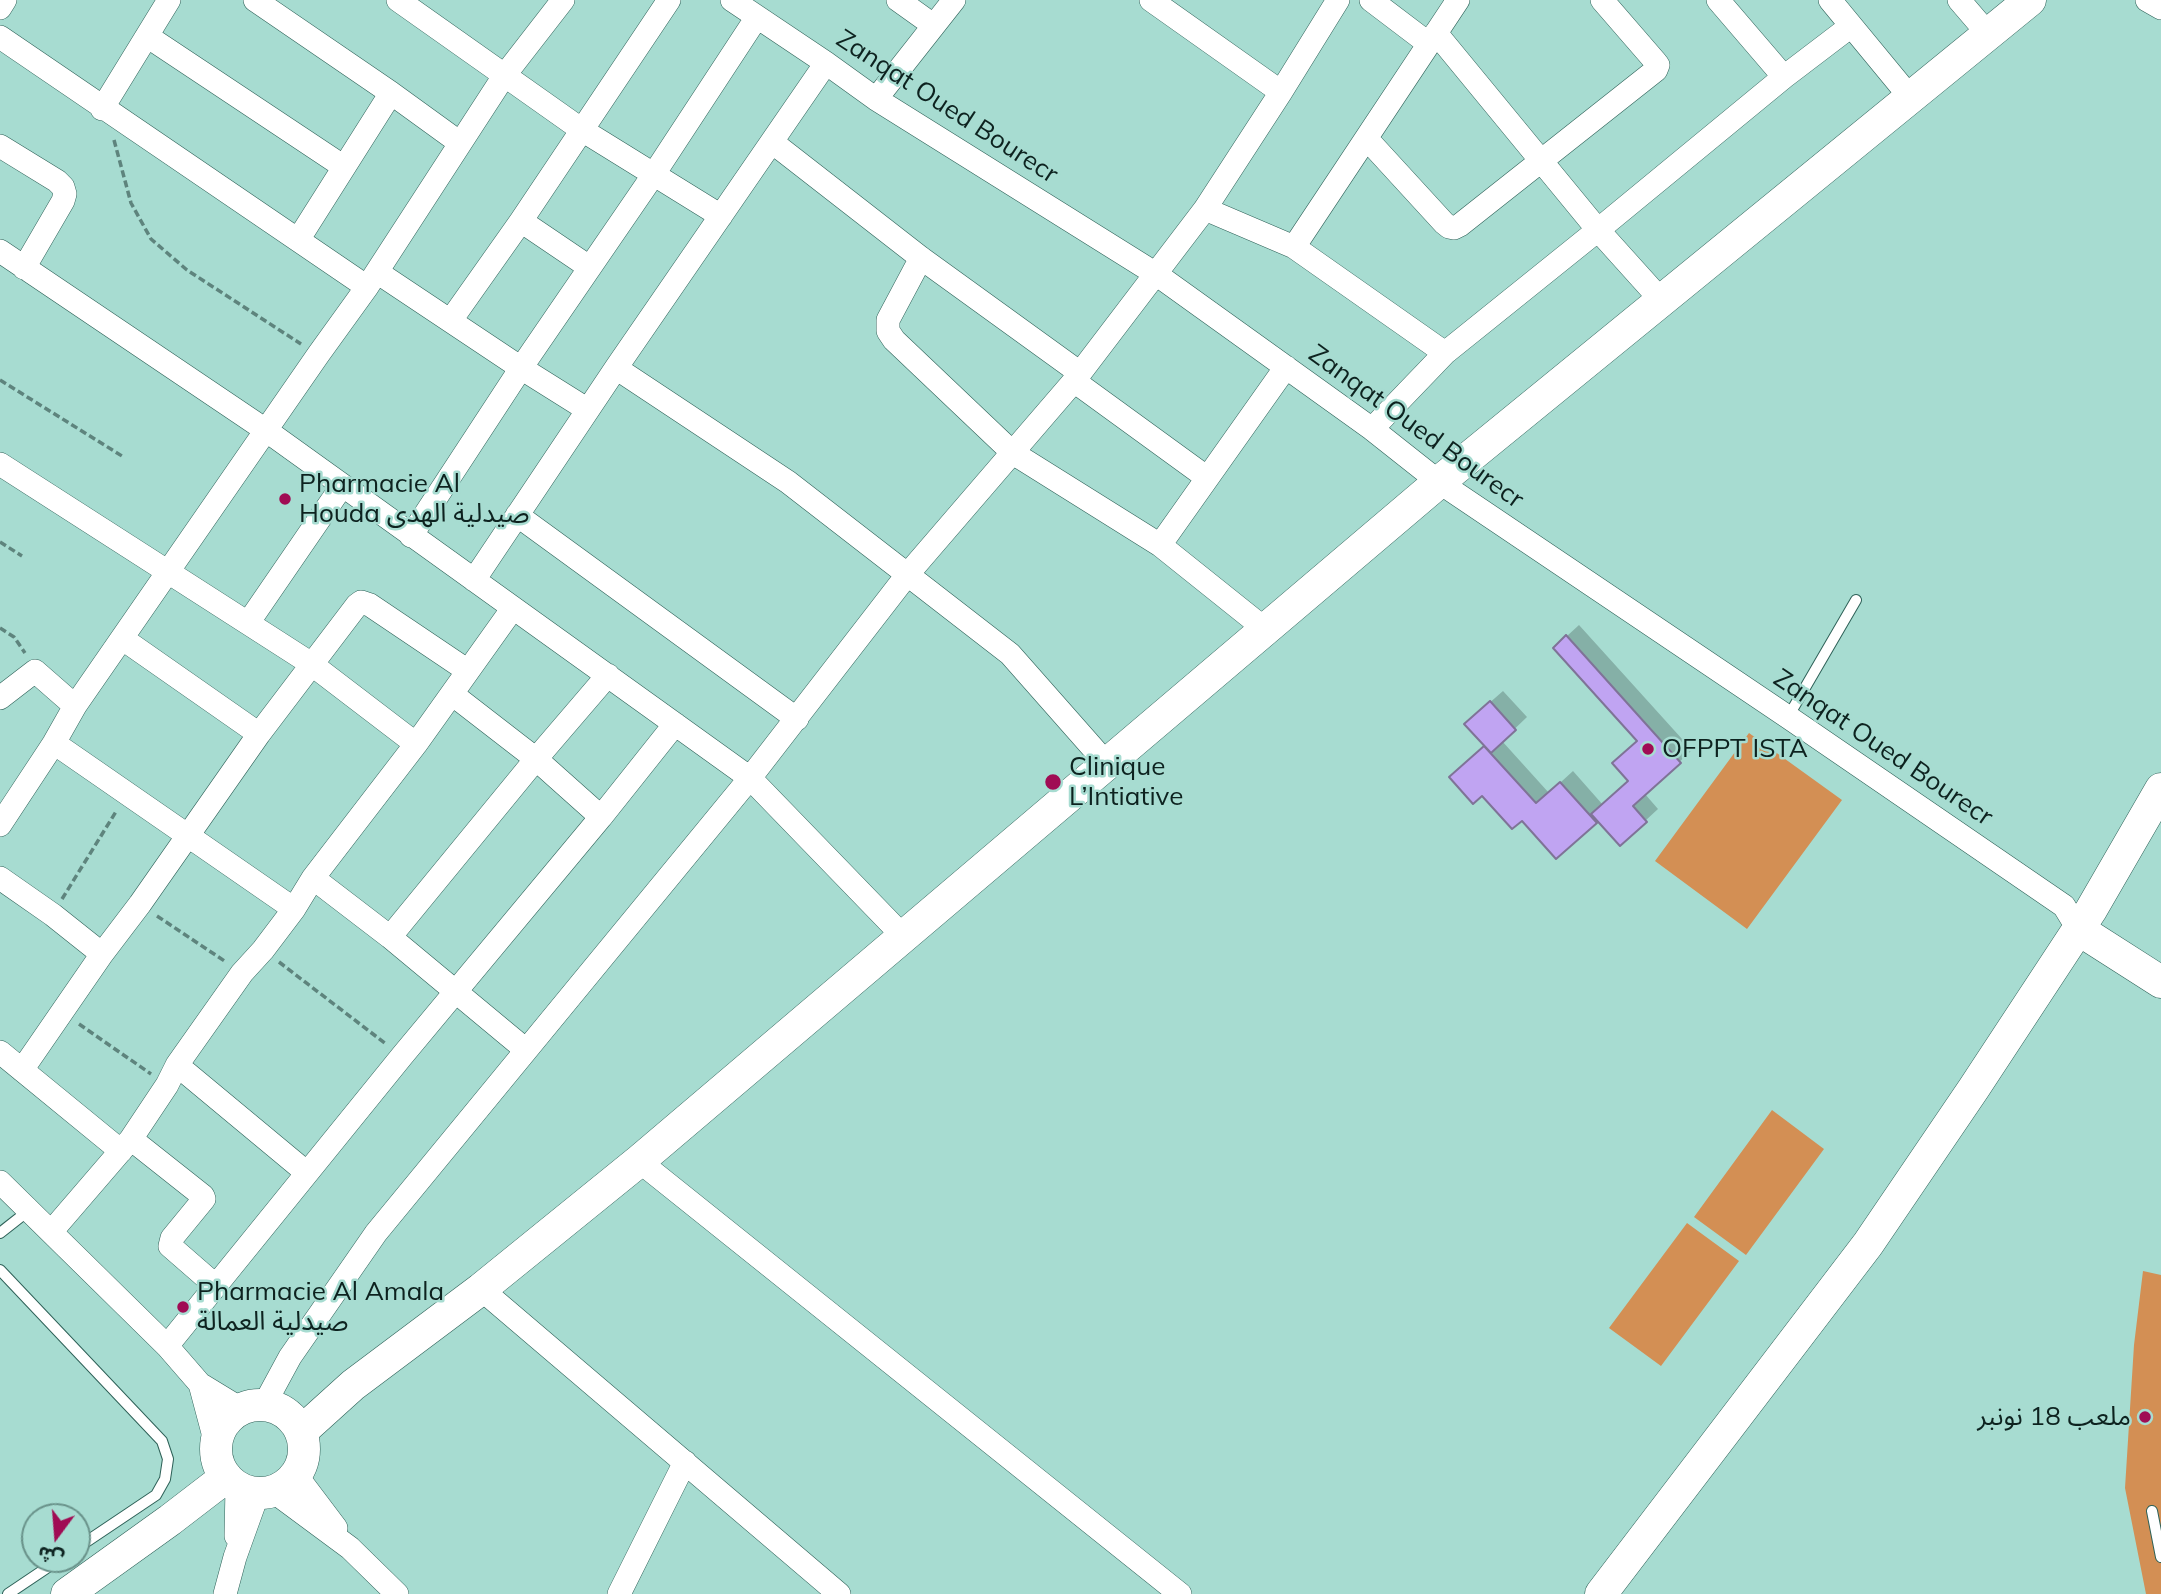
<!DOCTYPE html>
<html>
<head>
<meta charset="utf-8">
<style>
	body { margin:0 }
	#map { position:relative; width:2161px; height:1594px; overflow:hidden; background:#a7dcd1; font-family:Mulish,"Noto Sans Arabic",sans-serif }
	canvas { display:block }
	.north { position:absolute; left:21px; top:1503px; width:70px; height:70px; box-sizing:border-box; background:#a7dcd1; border:2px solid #69928a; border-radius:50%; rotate:196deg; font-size:19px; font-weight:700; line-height:28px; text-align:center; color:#0d221f }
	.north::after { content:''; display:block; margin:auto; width:24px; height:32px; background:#a00c54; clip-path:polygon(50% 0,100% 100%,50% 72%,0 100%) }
</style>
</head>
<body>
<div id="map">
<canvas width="2161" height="1594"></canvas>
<div class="north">ش</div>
</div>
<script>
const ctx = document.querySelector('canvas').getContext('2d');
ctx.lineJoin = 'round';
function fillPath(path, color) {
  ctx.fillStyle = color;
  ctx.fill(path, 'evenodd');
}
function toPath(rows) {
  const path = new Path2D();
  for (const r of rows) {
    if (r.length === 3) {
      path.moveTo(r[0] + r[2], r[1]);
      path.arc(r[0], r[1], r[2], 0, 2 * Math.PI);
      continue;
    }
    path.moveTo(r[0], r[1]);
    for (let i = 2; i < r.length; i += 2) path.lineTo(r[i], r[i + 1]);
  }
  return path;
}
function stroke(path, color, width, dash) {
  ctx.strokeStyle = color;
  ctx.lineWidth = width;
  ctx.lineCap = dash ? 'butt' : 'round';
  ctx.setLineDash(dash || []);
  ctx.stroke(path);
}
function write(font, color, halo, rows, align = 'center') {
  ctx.font = font + ' Mulish,"Noto Sans Arabic",sans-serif';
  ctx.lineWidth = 5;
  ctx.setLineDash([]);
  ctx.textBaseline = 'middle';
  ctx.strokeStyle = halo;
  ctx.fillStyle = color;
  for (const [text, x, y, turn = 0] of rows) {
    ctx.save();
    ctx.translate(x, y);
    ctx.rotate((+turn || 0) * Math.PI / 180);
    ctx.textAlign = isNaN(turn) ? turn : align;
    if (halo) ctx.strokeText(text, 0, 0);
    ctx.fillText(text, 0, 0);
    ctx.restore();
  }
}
fillPath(toPath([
	[1749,733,1842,800,1747,929,1655,861],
	[1772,1110,1824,1149,1746,1255,1694,1217],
	[1687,1223,1739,1261,1661,1366,1609,1328],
	[2143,1271,2161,1275,2161,1594,2146,1594,2125,1488,2134,1345]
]), '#d38f54');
fillPath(toPath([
	[1579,625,1692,750,1645,794,1658,809,1620,844,1598,820,1556,857,1522,819,1464,765,1486,745,1479,712,1503,691,1527,717,1502,741,1549,793,1573,771,1603,805,1630,781,1639,741,1567,636]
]), '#0003');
const building = toPath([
	[1566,635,1681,763,1633,806,1647,822,1620,846,1591,814,1628,781,1612,763,1637,741,1553,648,1566,635],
	[1490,701,1516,730,1491,753,1464,724,1490,701],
	[1484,746,1536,803,1560,782,1597,823,1556,859,1522,821,1512,829,1482,796,1473,804,1449,777,1484,746]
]);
fillPath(building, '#c0a4f2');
stroke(building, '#7f7397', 2);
const lane = toPath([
	[1788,717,1856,600],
	[0,1233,28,1211],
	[0,1270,162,1441,168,1459,165,1479,156,1495,77,1548],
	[2152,1511,2161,1557],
	[8,1594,60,1559]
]);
const street = toPath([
	[255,0,391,93,460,143],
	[398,0,582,130,721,216],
	[732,0,826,63,876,99,1156,274,1372,429,1439,482,1788,717,2064,906,2078,929],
	[898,0,933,25],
	[1151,0,1281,92],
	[1371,0,1429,44],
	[1718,0,1784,77],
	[1830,0,1910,97],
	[1959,0,1989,35],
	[2147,0,2161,8],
	[0,8,5,0],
	[1436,33,1598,230,1661,300],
	[147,36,344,167],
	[0,37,367,287],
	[876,99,954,0],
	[102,109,169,0],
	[1367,139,1444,223,1449,227,1454,228,1460,225,1656,70,1658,65,1654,60,1602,0],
	[772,142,921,258,1080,373],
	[0,146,57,181,63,187,65,194,63,201,24,268],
	[1205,209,1294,247,1445,353],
	[521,221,589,267],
	[298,240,391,93],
	[1294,247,1458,0],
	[0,251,267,431,750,778,903,936],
	[921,258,888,320,888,331,894,340,1013,453,1160,545,1265,629],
	[377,272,521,368,588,410],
	[451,320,521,221,669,0],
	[616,368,788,482,1010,654,1107,764],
	[1074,381,1206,477],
	[1372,429,1445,353,1598,230,1784,77,1851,26],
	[0,464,310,663,416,744],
	[517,515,797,719],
	[411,536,521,368,654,174,757,17],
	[1160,545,1286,367],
	[474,580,616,368,826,63],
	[248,623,342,486],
	[123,639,259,734],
	[452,694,536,759,601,817],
	[0,698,35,671,75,706],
	[54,743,294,909],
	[0,825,54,743,75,706,318,355,367,287,504,76,563,0],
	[0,878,53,915,102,954],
	[313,878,390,937,526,1050],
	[390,937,536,759,608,675],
	[0,1052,121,1151],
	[177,1065,307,1173],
	[22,1070,102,954,140,904,259,734,357,605,361,602,370,605,468,671],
	[131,1139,203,1196,204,1199,172,1238,170,1246,216,1286],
	[639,1161,1180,1594],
	[0,1182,167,1346,200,1384,241,1409],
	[51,1232,131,1139,167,1085,177,1065,242,973,263,950,294,909,313,878,416,744,513,608],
	[481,1289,839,1594],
	[167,1346,402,1056,601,817,675,724],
	[200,1384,216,1444],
	[264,1405,290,1357,376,1233,750,778,907,575,1074,381,1205,209,1281,92,1338,0],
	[296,1475,336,1528],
	[273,1491,350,1548,397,1594],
	[236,1536,237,1487],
	[225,1594,235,1557,258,1493],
	[619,1594,685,1462]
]);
const secondary = toPath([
	[2078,929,2161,982],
	[260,1449,44],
	[301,1432,353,1385,481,1289,639,1161,1439,482,2030,0],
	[67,1594,170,1520,226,1477],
	[1601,1594,1868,1244,1974,1088,2091,910,2161,789]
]);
stroke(lane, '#2e6158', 12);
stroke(street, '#2e6158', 24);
stroke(secondary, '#2e6158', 33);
stroke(toPath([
	[114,140,131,203,151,239,187,270,301,344],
	[0,380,122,456],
	[0,542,22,556],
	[0,628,14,637,25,653],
	[62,899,117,810],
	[157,916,226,962],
	[279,962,386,1044],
	[79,1024,151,1074]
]), '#5e847d', 3.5, [7, 3.5]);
stroke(lane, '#fff', 10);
stroke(street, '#fff', 23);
stroke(secondary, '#fff', 32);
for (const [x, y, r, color] of [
	[285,499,7,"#a00c54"],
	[1648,749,7,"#a00c54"],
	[1053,782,9,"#a00c54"],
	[183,1307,7,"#a00c54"],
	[2145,1417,7,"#a00c54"]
]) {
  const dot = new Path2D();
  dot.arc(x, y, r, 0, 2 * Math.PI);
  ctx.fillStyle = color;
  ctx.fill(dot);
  stroke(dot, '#a7dcd1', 2.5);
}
write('26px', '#0d221f', '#a7dcd1', [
	["Zanqat Oued Bourecr",947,107,33],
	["Zanqat Oued Bourecr",1416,427,36],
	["Zanqat Oued Bourecr",1883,748,34]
]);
write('26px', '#0d221f', '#a7dcd1', [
	["Pharmacie Al",299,484],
	["Houda صيدلية الهدى",299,514],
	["OFPPT ISTA",1662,749],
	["Clinique",1069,767],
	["L’Intiative",1069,797],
	["Pharmacie Al Amala",197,1292],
	["صيدلية العمالة",197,1322],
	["ملعب 18 نونبر",2131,1417,"right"]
], 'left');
</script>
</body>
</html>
